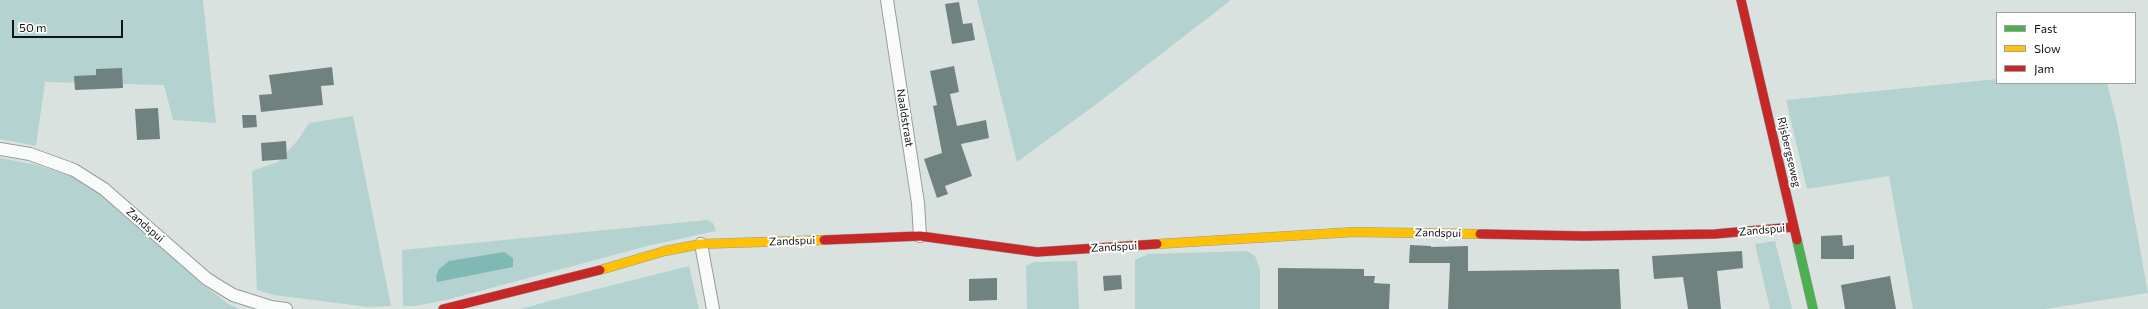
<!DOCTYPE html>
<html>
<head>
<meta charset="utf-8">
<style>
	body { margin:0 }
	#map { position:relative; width:2148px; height:309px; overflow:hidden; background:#dae2e0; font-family:Commissioner,sans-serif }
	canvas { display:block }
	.legend { position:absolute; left:1996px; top:12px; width:140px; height:72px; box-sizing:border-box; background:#fff; border:1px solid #9fa1a1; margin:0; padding:5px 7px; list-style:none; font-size:12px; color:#101514 }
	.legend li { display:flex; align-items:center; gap:8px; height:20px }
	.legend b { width:20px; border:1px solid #9fa1a1 }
	.scale { position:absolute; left:12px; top:20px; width:111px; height:18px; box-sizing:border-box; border:2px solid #101514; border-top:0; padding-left:5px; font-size:12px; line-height:14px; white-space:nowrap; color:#101514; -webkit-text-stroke:3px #fff; paint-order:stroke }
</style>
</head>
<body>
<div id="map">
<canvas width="2148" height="309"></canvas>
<ul class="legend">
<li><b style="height:5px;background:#4caf50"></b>Fast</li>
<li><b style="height:5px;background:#ffc107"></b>Slow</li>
<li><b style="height:5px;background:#c62828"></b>Jam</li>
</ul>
<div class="scale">50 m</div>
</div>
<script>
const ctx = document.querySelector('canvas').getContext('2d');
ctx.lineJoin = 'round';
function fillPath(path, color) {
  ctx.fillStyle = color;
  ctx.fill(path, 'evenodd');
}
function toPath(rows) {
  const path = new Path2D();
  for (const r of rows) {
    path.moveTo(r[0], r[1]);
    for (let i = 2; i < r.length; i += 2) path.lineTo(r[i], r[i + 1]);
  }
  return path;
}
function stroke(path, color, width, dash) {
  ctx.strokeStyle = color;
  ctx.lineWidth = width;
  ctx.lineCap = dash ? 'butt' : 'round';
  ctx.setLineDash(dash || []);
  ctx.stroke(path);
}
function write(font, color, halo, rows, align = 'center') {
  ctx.font = font + ' Commissioner,sans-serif';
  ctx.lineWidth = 4;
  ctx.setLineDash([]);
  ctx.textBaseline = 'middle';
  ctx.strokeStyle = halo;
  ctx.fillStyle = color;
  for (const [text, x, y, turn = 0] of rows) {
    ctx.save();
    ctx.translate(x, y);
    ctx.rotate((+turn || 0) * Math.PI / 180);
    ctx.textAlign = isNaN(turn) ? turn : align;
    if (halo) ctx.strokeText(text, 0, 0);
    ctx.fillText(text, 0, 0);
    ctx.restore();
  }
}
fillPath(toPath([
	[0,0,203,0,216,123,173,120,164,85,45,82,36,146,0,139],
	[977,0,1231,0,1098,103,1017,162],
	[1997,79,1997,83,2107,83,2117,122,2148,293,2045,309,1913,309,1889,176,1807,189,1786,100],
	[353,116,391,306,368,307,274,295,257,290,252,171,278,162,298,140,309,123],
	[0,158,37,165,71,176,99,192,116,205,201,283,227,303,239,309,0,309],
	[707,220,713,223,716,231,651,245,450,299,416,306,403,306,402,250],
	[1775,241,1792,309,1770,309,1755,244],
	[1247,251,1255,256,1260,269,1260,309,1135,309,1135,260,1148,254],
	[1077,261,1079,309,1027,309,1026,266,1034,262],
	[689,266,699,309,520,309,565,297]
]), '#b4d3d0');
fillPath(toPath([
	[504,252,513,258,513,267,437,282,436,277,439,269,449,261]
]), '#80b9b4');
fillPath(toPath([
	[959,2,963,24,972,23,975,40,952,44,945,4],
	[954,66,959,92,950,94,957,126,986,120,989,138,961,144,972,176,945,186,948,194,937,198,924,159,942,153,933,106,937,105,930,71],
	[332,67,334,85,321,86,323,105,261,112,259,95,272,94,269,75],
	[122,68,123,88,75,90,74,76,96,75,96,69],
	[158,108,160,139,137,140,135,109],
	[242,115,256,115,257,127,243,128],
	[286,141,287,159,262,161,261,143],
	[1842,235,1843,246,1854,245,1854,259,1821,259,1821,236],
	[1410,245,1431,246,1431,247,1468,246,1468,271,1619,269,1621,309,1448,309,1450,263,1409,263],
	[1742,251,1743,268,1717,271,1721,309,1688,309,1683,277,1654,279,1652,256],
	[1278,268,1364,269,1364,276,1375,276,1374,283,1390,284,1389,309,1278,309],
	[1121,275,1122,289,1104,291,1103,276],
	[1890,276,1896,309,1845,309,1841,285],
	[997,278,997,300,969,301,969,279]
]), '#708280');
const street = toPath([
	[887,0,918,203,920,236],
	[0,149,30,154,74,170,104,189,207,279,233,295,271,307,286,309],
	[701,244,713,309]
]);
const fast = toPath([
	[1797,240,1813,309]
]);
const slow = toPath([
	[1157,244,1354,232,1480,234],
	[600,270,665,251,701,244,824,240]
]);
const jam = toPath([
	[1741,0,1797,240],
	[1480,234,1584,236,1715,234,1794,227],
	[824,240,920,236,1037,252,1157,244],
	[443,309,600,270]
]);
stroke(street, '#969d9b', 14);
stroke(fast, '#969d9b', 10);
stroke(slow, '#969d9b', 10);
stroke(jam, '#969d9b', 10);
stroke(street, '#f9fbfa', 12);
stroke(fast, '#4caf50', 9);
stroke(slow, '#ffc107', 9);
stroke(jam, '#c62828', 9);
write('11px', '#101514', '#fff', [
	["Naaldstraat",905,118,81],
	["Rijsbergseweg",1789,152,77],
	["Zandspui",145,225,41],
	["Zandspui",1762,230,-5],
	["Zandspui",1438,233,1],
	["Zandspui",792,241,-2],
	["Zandspui",1114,247,-3]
]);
</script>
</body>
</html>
